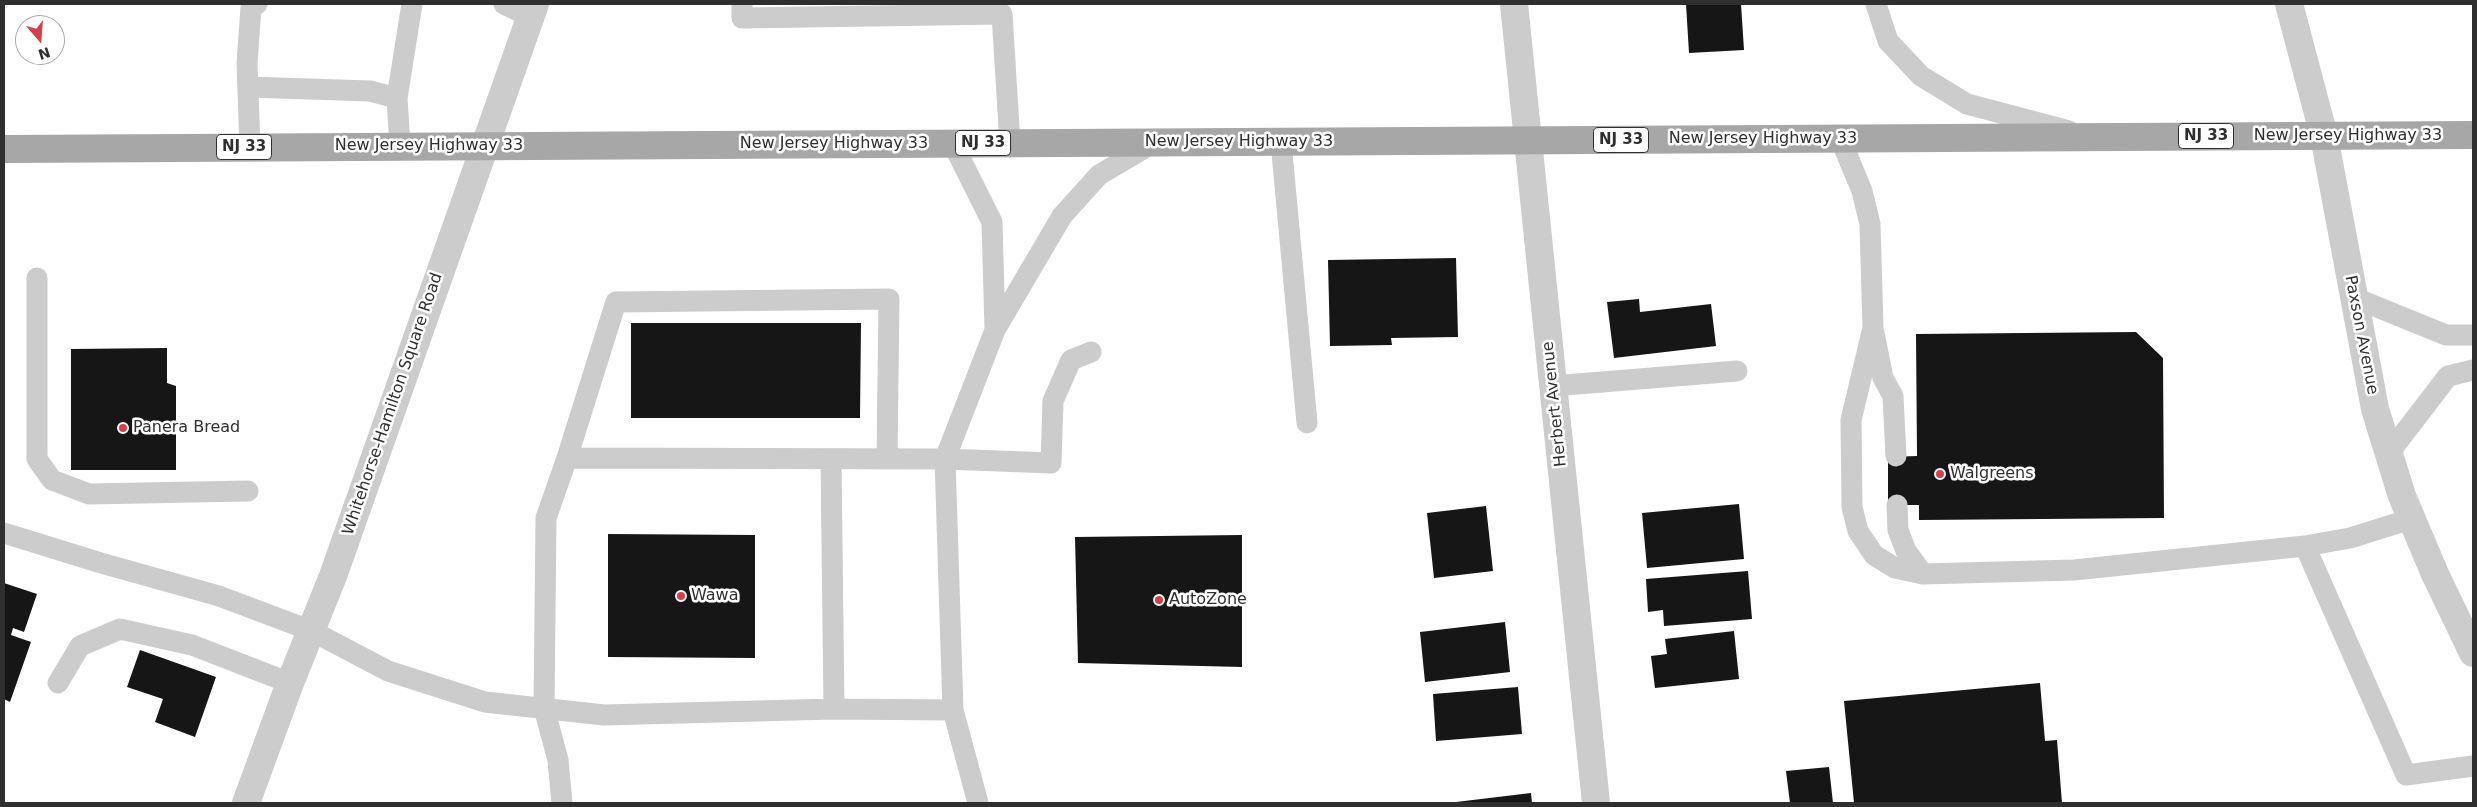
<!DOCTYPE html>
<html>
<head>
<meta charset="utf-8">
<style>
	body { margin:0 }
	#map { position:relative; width:2477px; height:807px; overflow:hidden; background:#fff; font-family:"DejaVu Sans",sans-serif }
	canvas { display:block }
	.frame { position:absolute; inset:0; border:5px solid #2f2f2f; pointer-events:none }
	.north { position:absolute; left:15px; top:15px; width:50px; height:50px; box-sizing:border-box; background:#fff; border:1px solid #acacac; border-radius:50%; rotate:162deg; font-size:14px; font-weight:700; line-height:20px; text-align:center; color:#2f2f2f }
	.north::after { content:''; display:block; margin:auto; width:18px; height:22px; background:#d83e45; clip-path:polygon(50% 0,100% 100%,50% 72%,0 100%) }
</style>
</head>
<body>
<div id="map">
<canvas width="2477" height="807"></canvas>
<div class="frame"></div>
<div class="north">N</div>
</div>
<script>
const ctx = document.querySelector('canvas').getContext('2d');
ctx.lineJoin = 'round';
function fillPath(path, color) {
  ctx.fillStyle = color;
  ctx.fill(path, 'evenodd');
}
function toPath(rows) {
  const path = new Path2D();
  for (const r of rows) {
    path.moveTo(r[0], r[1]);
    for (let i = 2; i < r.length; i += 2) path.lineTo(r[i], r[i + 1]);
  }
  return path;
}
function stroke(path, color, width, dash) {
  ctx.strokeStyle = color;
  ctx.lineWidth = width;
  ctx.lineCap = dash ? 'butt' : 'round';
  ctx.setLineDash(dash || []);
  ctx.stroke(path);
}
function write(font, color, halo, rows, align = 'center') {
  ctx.font = font + ' "DejaVu Sans",sans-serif';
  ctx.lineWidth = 5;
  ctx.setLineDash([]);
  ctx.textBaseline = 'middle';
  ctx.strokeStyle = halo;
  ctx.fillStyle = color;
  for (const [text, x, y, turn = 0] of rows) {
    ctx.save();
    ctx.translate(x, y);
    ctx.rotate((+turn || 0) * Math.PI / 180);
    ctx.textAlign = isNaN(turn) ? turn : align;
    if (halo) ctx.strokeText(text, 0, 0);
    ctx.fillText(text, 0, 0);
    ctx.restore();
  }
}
fillPath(toPath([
	[1686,4,1741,4,1744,50,1689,53],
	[1456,258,1458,337,1391,338,1392,345,1330,346,1328,260],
	[1639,299,1640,312,1711,304,1716,346,1614,358,1607,302],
	[631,323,861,323,860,418,631,418],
	[2136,332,2163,358,2164,518,1919,520,1919,505,1888,505,1888,457,1917,456,1916,334],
	[167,348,167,383,176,386,176,470,71,470,71,349],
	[1739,504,1744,559,1647,568,1642,513],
	[1486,506,1493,571,1434,578,1427,513],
	[608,534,755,535,755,658,608,657],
	[1242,535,1242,667,1078,663,1075,537],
	[1748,571,1752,619,1664,626,1663,610,1648,612,1646,579],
	[4,583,37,594,24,632,13,628,11,635,31,642,10,702,4,699],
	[1505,622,1510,672,1425,682,1420,632],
	[1734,631,1739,679,1655,688,1651,656,1667,654,1665,639],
	[140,650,216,677,195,737,155,722,163,699,127,687],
	[2040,683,2045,741,2057,740,2062,803,1854,803,1844,701],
	[1518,687,1522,734,1436,741,1433,694],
	[1829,767,1833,803,1790,803,1786,771],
	[1531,793,1532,803,1456,803,1456,802]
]), '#161616');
stroke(toPath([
	[504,4,531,17],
	[742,4,742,18,1002,14,1010,143],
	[1876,4,1888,41,1921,76,1967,104,2069,131],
	[248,87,370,91,397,98],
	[1840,138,1862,191,1870,224,1873,328,1851,420,1852,507,1858,531,1874,555,1895,568,1923,574,2074,570,2305,546,2350,538,2411,519],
	[1281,142,1307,423],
	[953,144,992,222,995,330],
	[400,146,397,98,412,4],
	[250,147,247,63,251,8,257,4],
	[37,278,37,459,52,480,89,494,248,491],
	[2355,298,2446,335,2473,335],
	[1874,333,1883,378,1893,396,1896,456],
	[1553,386,1737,371],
	[2389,453,2448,376,2473,370],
	[567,458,616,302,889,299,887,459],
	[831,459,834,709],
	[1897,505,1898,530,1906,551,1923,574],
	[4,533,101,563,219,596,312,631,388,671,485,702,604,715,834,709,953,710,945,459,1051,463,1053,401,1071,360,1091,352],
	[2305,546,2406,775,2473,766],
	[58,683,80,646,120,629,192,645,290,683],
	[953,710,978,803],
	[562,803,558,760,544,708,546,518,567,458,945,459,995,330,1062,216,1099,175,1153,143]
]), '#ccc', 21);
stroke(toPath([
	[1514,4,1596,803]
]), '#ccc', 28);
stroke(toPath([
	[2289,4,2324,136,2375,409,2402,496,2435,574,2473,653],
	[246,803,290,683,333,576,535,4]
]), '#ccc', 28);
stroke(toPath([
	[4,149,2473,135]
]), '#a7a7a7', 28);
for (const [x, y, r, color] of [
	[123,428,5,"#d83e45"],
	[1940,474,5,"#d83e45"],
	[681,596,5,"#d83e45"],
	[1159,600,5,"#d83e45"]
]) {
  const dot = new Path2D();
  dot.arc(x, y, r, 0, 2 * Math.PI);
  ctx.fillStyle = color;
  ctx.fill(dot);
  stroke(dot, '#fff', 2);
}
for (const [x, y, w] of [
	[2206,136,55],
	[1621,140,55],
	[983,143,55],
	[244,147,55]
]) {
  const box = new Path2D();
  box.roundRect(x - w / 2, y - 12.5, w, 25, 4);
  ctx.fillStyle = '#fff';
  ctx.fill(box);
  stroke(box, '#2f2f2f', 1);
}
write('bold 15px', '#2f2f2f', null, [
	["NJ 33",2206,136],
	["NJ 33",1621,140],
	["NJ 33",983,143],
	["NJ 33",244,147]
]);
write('16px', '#2f2f2f', '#fff', [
	["New Jersey Highway 33",2348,136],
	["New Jersey Highway 33",1763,139],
	["New Jersey Highway 33",1239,142],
	["New Jersey Highway 33",834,144],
	["New Jersey Highway 33",429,146],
	["Paxson Avenue",2361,335,79],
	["Whitehorse-Hamilton Square Road",393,404,-71],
	["Herbert Avenue",1555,404,-96]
]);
write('16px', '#2f2f2f', '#fff', [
	["Panera Bread",133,428],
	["Walgreens",1950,474],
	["Wawa",691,596],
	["AutoZone",1169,600]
], 'left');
</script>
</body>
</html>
